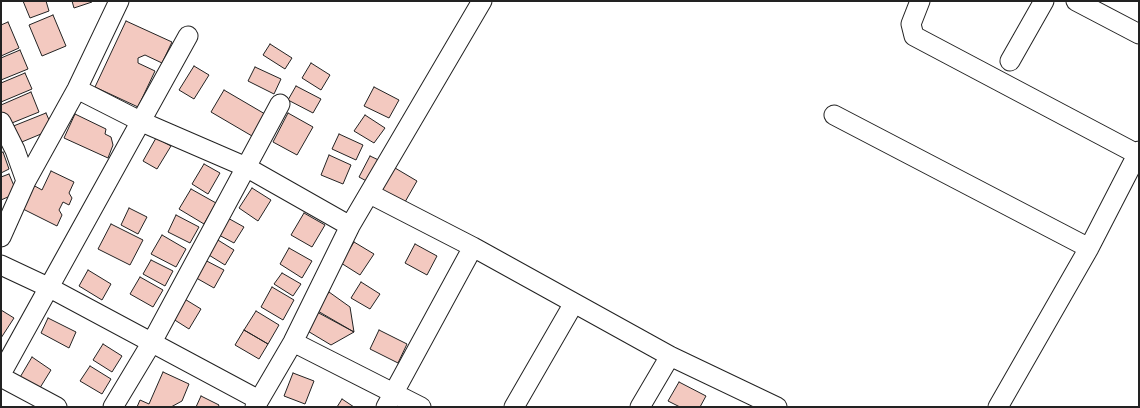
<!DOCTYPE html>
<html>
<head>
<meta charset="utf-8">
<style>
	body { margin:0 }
	#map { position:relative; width:1140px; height:408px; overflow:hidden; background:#fff; font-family:Raleway,sans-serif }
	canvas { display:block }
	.frame { position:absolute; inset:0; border:2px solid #222; pointer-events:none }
</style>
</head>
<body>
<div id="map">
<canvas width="1140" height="408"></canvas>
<div class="frame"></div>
</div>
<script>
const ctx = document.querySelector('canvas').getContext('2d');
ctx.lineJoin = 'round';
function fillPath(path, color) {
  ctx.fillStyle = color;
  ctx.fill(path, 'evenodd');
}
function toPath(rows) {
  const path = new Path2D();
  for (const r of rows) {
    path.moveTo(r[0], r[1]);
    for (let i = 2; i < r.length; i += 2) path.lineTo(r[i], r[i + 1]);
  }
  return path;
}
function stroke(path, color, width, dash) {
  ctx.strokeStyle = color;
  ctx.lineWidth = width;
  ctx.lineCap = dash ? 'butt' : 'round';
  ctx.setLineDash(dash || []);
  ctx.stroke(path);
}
const building = toPath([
	[23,1,46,1,49,11,30,18,23,1],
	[72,1,91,1,92,2,74,8,72,1],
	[53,15,66,46,42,56,29,25,53,15],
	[126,21,172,42,162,63,145,55,138,58,138,63,155,71,138,107,95,87,126,21],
	[8,22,19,48,1,56,1,25,8,22],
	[270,44,292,58,285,69,263,55,270,44],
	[20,50,28,69,1,80,1,58,20,50],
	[311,63,330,75,321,90,302,78,311,63],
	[194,66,209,75,194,99,179,90,194,66],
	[255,67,281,79,274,94,248,81,255,67],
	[25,73,32,89,1,102,1,83,25,73],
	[296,86,321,99,313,113,288,100,296,86],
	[374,87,399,100,389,118,364,106,374,87],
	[224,90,265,114,252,136,211,112,224,90],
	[31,92,39,112,7,125,1,112,1,105,31,92],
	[46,113,53,129,17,144,11,127,46,113],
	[288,113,313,127,297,155,273,142,288,113],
	[75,114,106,129,105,134,111,137,113,145,108,158,64,138,75,114],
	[365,115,385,128,374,143,354,131,365,115],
	[339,134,363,145,356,160,332,149,339,134],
	[156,138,171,146,157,169,143,161,156,138],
	[3,152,9,169,1,173,1,153,3,152],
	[329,155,351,165,343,184,321,175,329,155],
	[370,156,385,163,374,185,359,177,370,156],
	[204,164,220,173,208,194,192,184,204,164],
	[390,165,417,181,401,209,374,194,390,165],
	[51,171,74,182,69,193,72,198,69,205,63,202,59,210,62,215,57,226,21,208,33,185,42,190,51,171],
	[9,174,17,193,1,200,1,177,9,174],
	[252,188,271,200,258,221,239,208,252,188],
	[191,189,216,203,204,224,179,209,191,189],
	[129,208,147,217,138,234,121,225,129,208],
	[304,213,325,225,312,247,291,235,304,213],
	[176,215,199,227,190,243,168,232,176,215],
	[226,217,244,227,234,243,217,234,226,217],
	[111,224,143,240,130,265,98,249,111,224],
	[162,235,186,249,176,267,151,254,162,235],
	[213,237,234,250,225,265,204,252,213,237],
	[354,242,374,254,360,275,341,263,354,242],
	[415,244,437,256,427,275,405,263,415,244],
	[289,248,312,261,302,278,280,264,289,248],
	[201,258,224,270,214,288,191,275,201,258],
	[151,260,173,271,165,286,143,274,151,260],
	[88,270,111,284,102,300,79,286,88,270],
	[282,273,301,284,293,296,274,284,282,273],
	[140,277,163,290,153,307,130,294,140,277],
	[361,282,380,294,370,309,351,298,361,282],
	[272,287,294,300,283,320,261,307,272,287],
	[329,292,350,307,354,332,316,310,329,292],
	[183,298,201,309,189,329,170,317,183,298],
	[1,310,14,318,1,338,1,310],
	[256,311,279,325,268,344,244,330,256,311],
	[317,312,354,332,331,345,306,330,317,312],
	[48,318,76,332,69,348,41,333,48,318],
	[244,330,268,344,259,359,235,345,244,330],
	[379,330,407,344,398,363,370,349,379,330],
	[103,344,122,356,112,372,93,360,103,344],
	[32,357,51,370,38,391,19,379,32,357],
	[90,366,111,379,102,394,80,381,90,366],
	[163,372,189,384,182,401,171,407,137,407,140,400,149,404,163,372],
	[293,373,314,381,305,404,284,396,293,373],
	[679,382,706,396,700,407,680,407,668,401,679,382],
	[201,396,219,405,218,407,196,407,201,396],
	[342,399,354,407,337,407,342,399]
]);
fillPath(building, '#f3c9c0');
stroke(building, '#222', 1);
const street = toPath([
	[920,1,911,24,914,36,1137,154],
	[1076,1,1139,34],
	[1010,61,1044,1],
	[77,89,142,122,246,167,350,226],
	[834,115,1089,248],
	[1,122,15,150,26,181],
	[370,194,473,247,670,356,777,407],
	[1,237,26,181,77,89,119,1],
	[1,265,50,288,259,400],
	[293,342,421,407],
	[1,374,188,36],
	[1,377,57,407],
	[113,407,152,342,280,104],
	[255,407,293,342,350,226,482,1],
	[386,407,473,247],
	[514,407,574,303],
	[640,407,670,356],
	[998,407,1089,248,1139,151]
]);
stroke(street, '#222', 21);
stroke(street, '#fff', 19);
</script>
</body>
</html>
